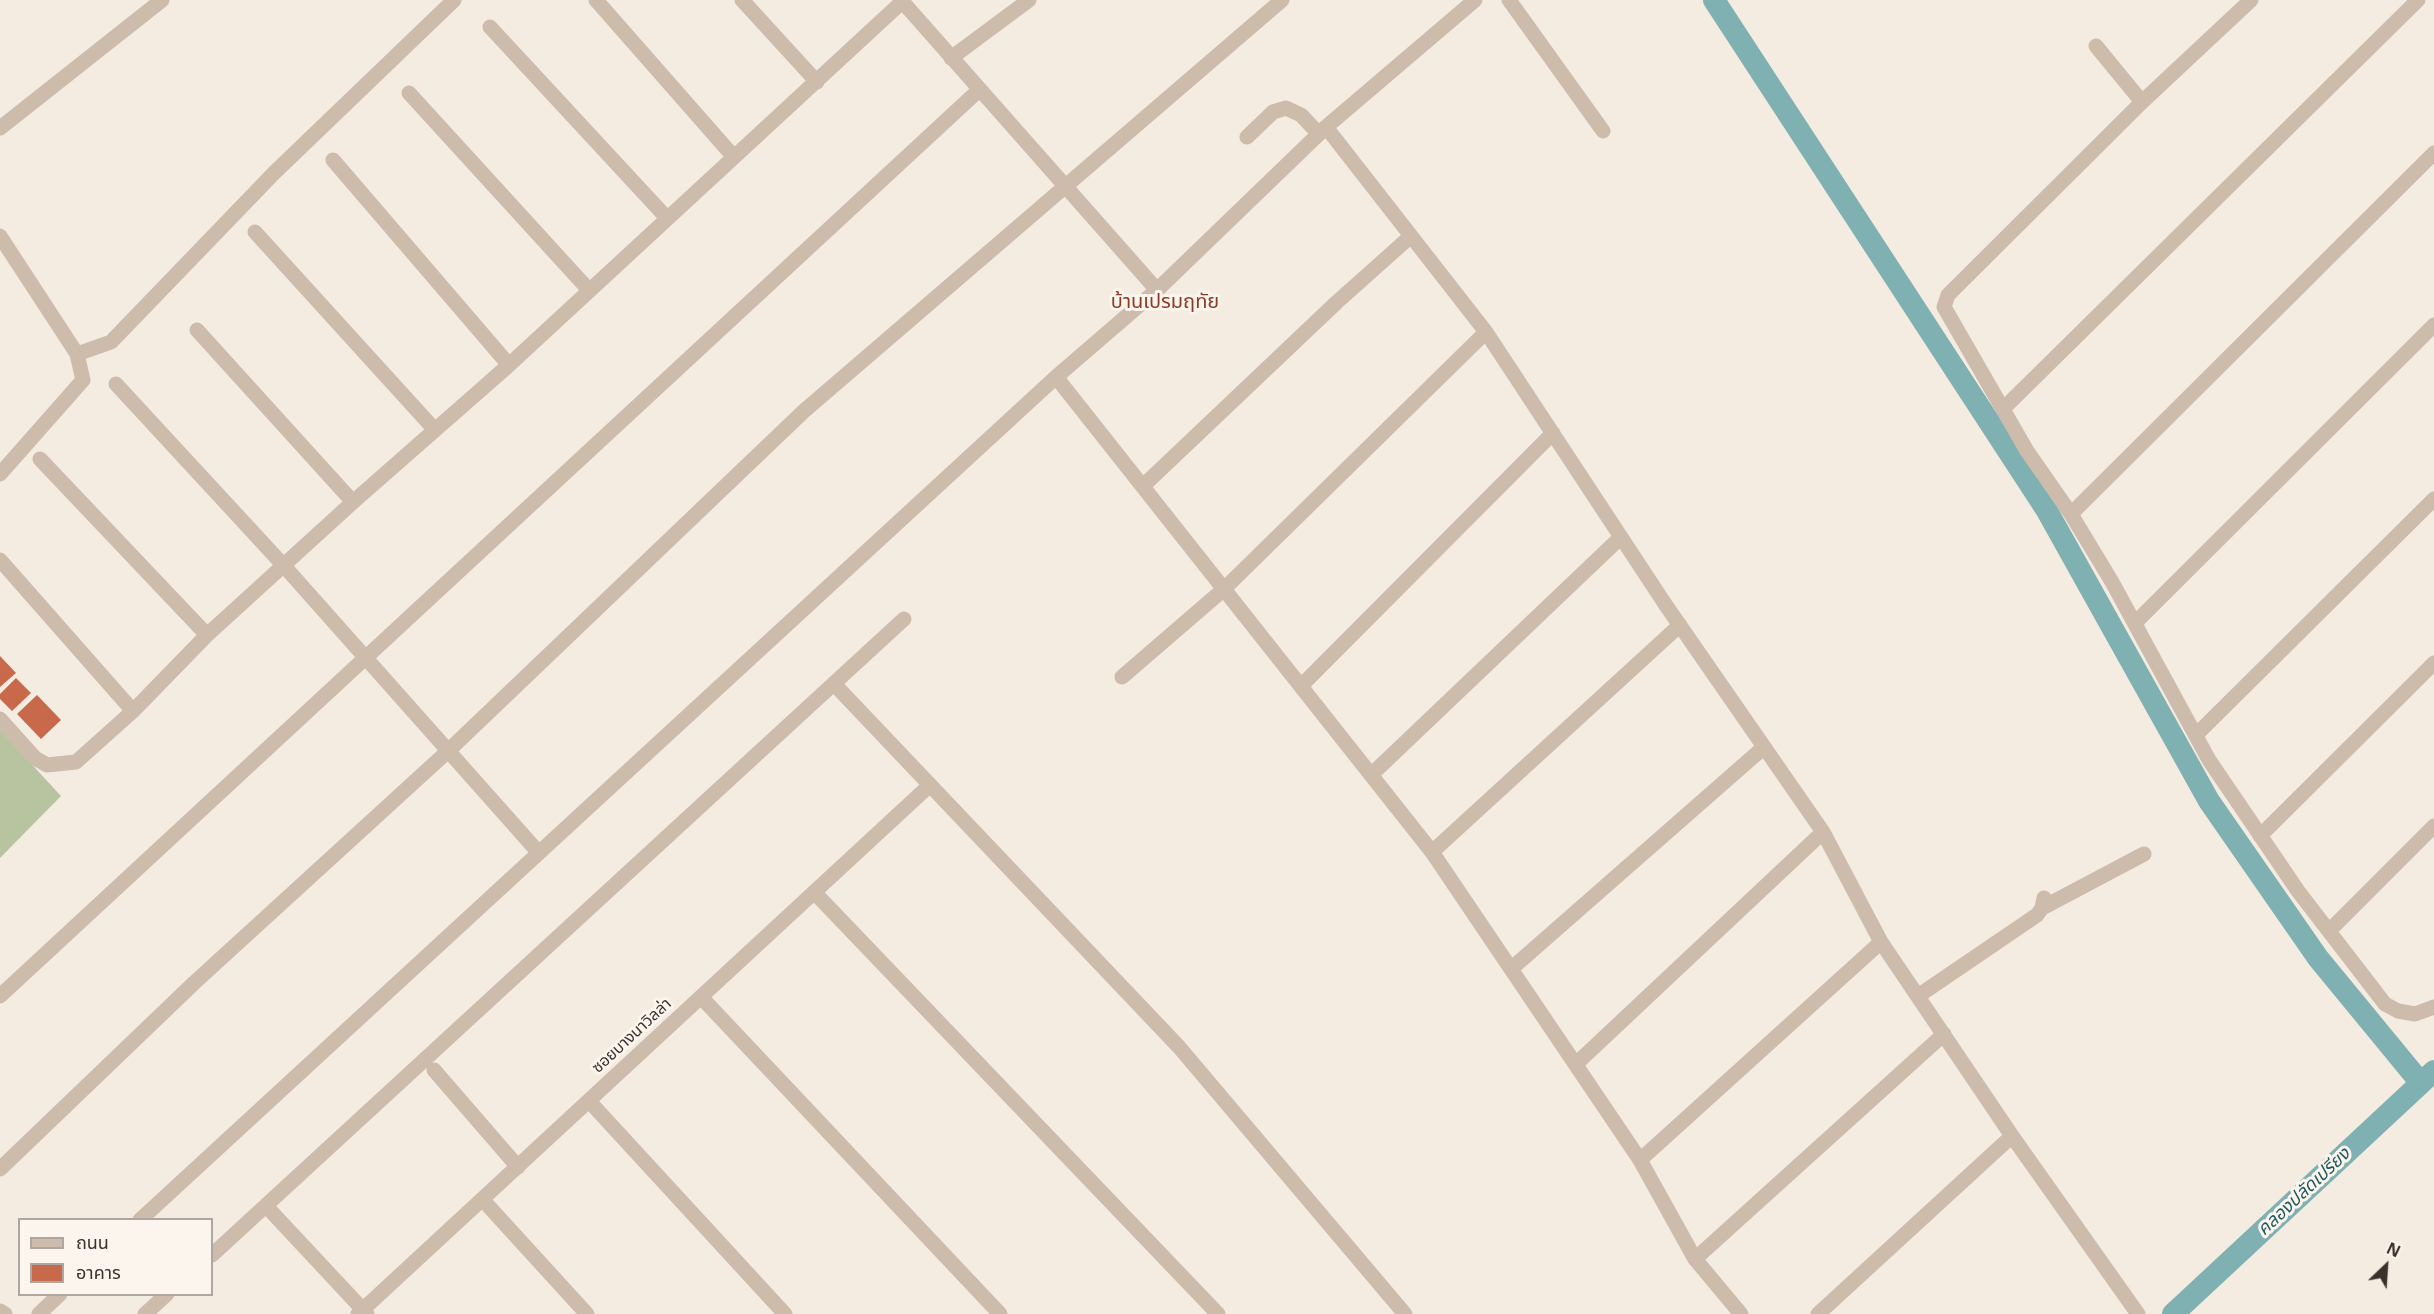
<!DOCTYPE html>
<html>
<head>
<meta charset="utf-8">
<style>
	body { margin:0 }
	#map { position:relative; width:2434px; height:1314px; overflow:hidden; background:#f4ebe1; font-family:"Noto Sans","Noto Sans Thai",sans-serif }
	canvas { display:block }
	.legend { position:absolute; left:18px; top:1218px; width:195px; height:78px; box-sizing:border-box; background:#fbf5ee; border:2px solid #aea6a0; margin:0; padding:8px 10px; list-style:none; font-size:18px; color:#3b302b }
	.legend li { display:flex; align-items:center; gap:12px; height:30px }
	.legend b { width:30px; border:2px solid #aea6a0 }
	.north { position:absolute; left:2356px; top:1236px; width:60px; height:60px; -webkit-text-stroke:4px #fbf5ee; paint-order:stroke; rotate:25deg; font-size:16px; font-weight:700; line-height:24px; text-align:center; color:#3b302b }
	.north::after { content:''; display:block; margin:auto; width:21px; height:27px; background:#3b302b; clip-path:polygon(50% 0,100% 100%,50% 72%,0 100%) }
</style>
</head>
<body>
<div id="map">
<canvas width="2434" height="1314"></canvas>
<ul class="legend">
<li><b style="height:8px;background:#cdbbac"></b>ถนน</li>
<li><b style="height:16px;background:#c8694b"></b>อาคาร</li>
</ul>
<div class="north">N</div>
</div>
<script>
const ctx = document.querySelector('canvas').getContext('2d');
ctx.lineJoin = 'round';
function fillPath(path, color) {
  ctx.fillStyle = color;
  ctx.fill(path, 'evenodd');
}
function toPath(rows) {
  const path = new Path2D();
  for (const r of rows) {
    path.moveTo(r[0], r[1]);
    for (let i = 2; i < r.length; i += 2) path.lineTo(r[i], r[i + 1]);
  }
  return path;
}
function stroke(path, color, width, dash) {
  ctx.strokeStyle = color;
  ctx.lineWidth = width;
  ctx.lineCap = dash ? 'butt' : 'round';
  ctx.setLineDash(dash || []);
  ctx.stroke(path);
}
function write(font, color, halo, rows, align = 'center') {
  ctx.font = font + ' "Noto Sans","Noto Sans Thai",sans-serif';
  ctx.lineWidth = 6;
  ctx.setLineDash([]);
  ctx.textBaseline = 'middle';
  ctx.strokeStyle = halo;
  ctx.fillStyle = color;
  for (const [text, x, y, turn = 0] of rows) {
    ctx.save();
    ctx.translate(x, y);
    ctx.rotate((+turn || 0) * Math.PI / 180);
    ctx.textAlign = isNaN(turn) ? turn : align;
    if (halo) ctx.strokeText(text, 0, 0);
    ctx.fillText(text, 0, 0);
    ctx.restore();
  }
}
fillPath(toPath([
	[0,730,61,796,0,858]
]), '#b8c4a0');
stroke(toPath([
	[1714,0,2046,509,2209,801,2318,958,2420,1082],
	[2173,1314,2434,1071]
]), '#7fb0b2', 22);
fillPath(toPath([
	[0,656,16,673,0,687],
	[16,678,31,693,12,711,0,699,0,694],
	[37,695,61,720,41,739,17,714]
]), '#c8694b');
stroke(toPath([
	[596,0,733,156],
	[742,0,817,82],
	[901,0,1157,290],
	[1509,0,1603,131],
	[2251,0,2142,102,1948,295,1944,307,2027,451,2071,514,2112,582,2209,760,2298,891,2385,1004,2398,1011,2415,1014,2434,1007],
	[490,27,666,217],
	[2096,46,2142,102],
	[951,58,1029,0],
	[409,93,588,289],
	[1326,127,1486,332,1665,604,1823,832,1881,942,2012,1136,2138,1314],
	[0,128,162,0],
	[1247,137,1273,112,1286,108,1301,115,1319,134],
	[333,160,509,365],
	[255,232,435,430],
	[0,236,77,354],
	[197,330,353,502],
	[1056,377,1432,852,1640,1160,1695,1259,1741,1314],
	[116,384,285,567,539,853],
	[2003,409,2418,0],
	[40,459,207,635],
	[0,474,83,380,77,354,111,342,274,173,454,0],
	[1143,486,1337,302,1411,236],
	[2071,514,2434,153],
	[0,560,133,711],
	[2135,623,2434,325],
	[1122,677,1224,589,1486,332],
	[835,685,1179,1047,1405,1314],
	[1301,686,1553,433],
	[0,719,35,758,47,765,76,762,133,711,207,635,353,502,509,365,903,1],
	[2196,735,2434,499],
	[1371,775,1621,537],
	[2260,836,2434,663],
	[1432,852,1680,625],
	[814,892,1218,1314],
	[2042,908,2144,854],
	[2329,931,2434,826],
	[1511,969,1763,748],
	[0,996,979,90],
	[1918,996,2037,915,2042,908,2044,898],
	[701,997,1000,1314],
	[1576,1064,1823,832],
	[434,1070,518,1167],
	[589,1101,785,1314],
	[1640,1160,1881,942],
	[0,1169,194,983,447,752,804,411,1282,0],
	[482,1199,587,1314],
	[267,1207,367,1314],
	[140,1220,1056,377,1157,290,1326,127,1475,0],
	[212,1255,904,619],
	[1695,1259,1944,1034],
	[0,1311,5,1314],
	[39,1314,60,1294],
	[145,1314,167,1294],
	[358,1314,930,785],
	[1818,1314,2012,1136]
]), '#cdbbac', 15);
write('16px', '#3b302b', '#fbf5ee', [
	["ซอยบางนาวิลล่า",632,1036,-43]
]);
write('italic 18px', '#1f5a5e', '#fbf5ee', [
	["คลองปลัดเปรียง",2304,1192,-43]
]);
write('20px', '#8c3b22', '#fbf5ee', [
	["บ้านเปรมฤทัย",1165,302]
]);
</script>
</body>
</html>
